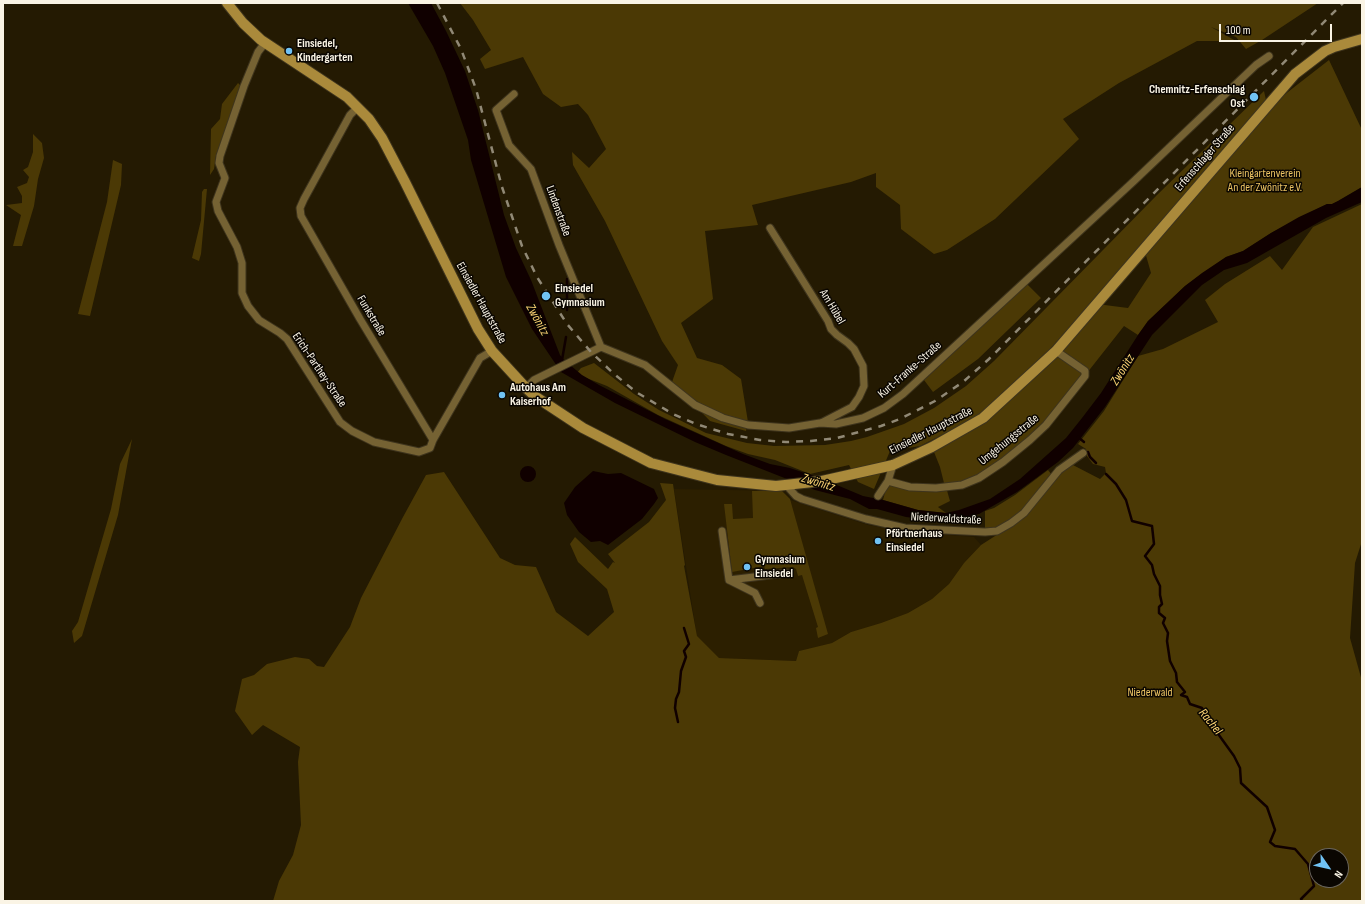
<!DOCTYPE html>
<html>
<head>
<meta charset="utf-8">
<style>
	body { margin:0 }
	#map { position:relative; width:1365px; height:904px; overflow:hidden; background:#241a02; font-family:"Sofia Sans Condensed",sans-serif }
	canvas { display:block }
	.frame { position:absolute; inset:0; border:4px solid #faf4e5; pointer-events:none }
	.north { position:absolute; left:1309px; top:848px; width:40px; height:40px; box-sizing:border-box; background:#0a0601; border:1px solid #6a655c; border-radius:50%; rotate:124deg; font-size:11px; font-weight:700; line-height:16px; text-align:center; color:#faf4e5 }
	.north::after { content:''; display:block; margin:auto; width:14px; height:18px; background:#70c2f4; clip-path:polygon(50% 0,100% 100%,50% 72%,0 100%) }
	.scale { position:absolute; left:1219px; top:24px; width:113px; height:18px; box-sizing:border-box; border:2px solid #faf4e5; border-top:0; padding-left:5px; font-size:12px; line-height:14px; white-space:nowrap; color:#faf4e5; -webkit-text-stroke:3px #0a0601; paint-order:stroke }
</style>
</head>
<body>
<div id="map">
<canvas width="1365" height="904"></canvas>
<div class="frame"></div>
<div class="north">N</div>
<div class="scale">100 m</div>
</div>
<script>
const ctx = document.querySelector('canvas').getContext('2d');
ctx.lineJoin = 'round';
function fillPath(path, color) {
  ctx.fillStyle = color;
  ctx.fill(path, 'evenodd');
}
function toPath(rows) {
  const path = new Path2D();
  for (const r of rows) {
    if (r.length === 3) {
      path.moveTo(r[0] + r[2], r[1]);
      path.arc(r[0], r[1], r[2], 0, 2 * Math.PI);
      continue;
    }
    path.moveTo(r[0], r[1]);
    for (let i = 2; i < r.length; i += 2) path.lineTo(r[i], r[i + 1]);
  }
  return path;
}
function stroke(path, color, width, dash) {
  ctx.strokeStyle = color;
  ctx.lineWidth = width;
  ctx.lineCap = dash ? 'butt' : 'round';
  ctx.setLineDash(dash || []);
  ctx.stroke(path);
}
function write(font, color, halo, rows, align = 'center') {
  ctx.font = font + ' "Sofia Sans Condensed",sans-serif';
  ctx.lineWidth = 3;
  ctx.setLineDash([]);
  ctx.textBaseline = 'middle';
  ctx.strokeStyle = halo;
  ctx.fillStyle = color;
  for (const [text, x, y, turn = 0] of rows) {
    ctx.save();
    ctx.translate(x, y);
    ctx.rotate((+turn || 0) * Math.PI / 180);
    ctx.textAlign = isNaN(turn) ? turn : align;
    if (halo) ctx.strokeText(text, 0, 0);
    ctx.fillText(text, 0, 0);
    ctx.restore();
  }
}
fillPath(toPath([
	[674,489,782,491,790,500,868,525,908,532,974,537,981,545,964,563,949,584,932,599,908,613,881,623,851,632,832,643,799,651,796,661,719,658,697,637]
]), '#2c1f00');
fillPath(toPath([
	[460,3,1318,3,1262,40,1246,49,1236,37,1211,27,1236,41,1197,41,1119,83,1063,119,1079,139,995,219,947,250,934,254,901,229,900,205,876,187,876,173,851,182,752,205,758,225,705,231,713,299,681,323,697,358,722,365,741,379,748,422,746,431,710,421,672,382,678,365,662,341,605,221,573,165,572,152,589,168,606,149,588,115,578,104,561,107,543,94,523,57,485,69,480,59,491,50,473,20],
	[1329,60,1362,130,1362,187,1338,201,1332,204,1327,204,1271,233,1243,251,1226,257,1185,286,1148,321,1138,335,1124,326,1046,425,979,478,946,487,950,501,938,507,946,513,918,510,883,500,888,481,945,487,940,467,932,447,983,418,1097,304,1128,308,1151,273,1143,245,1051,348,981,415,920,446,890,451,874,489,858,482,849,465,810,474,775,460,748,454,726,446,658,415,607,386,576,374,581,368,594,363,634,394,659,410,706,433,747,443,774,446,825,445,851,441,867,437,904,424,934,408,966,386,994,361,1157,195,1264,91,1266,100,1275,102],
	[238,83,241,86,216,156,214,169,210,175,211,129,220,119,222,104],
	[33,134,42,143,44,158,38,179,34,206,22,246,13,246,21,215,6,205,22,203,22,196,17,187,27,183,29,177,23,170,28,167,33,152],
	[113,160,122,164,121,185,90,316,78,314,107,202],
	[204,189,207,189,201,254,199,261,192,258,201,220,202,192],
	[1362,204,1362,541,1355,563,1350,638,1362,681,1362,901,273,901,279,881,293,855,301,825,298,762,300,747,263,725,252,735,235,711,242,679,254,675,267,664,295,657,309,659,317,666,324,667,350,627,361,598,403,517,426,475,444,472,500,558,515,565,536,567,556,612,588,636,614,612,607,589,578,562,570,544,575,537,608,569,613,562,615,563,608,554,649,522,666,500,660,483,673,484,685,565,684,566,697,636,719,658,796,661,799,651,832,643,851,632,881,623,908,613,932,599,949,584,964,563,981,545,1006,529,1060,472,1071,464,1100,479,1106,473,1105,467,1093,464,1087,456,1086,449,1078,444,1104,411,1138,356,1163,349,1218,322,1205,300,1225,284,1270,256,1282,270,1313,227],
	[1317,856,1341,856,1341,880,1317,880],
	[1027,284,1041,298,978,359,933,392,924,380],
	[132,439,118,515,82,636,74,643,72,631,78,622,111,509,120,464],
	[1048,470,1052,475,1020,513,1001,526,985,529,985,511,994,508,1015,495],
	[752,491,782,491,790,499,828,634,818,638,816,628,818,627,802,575,798,576,796,569,793,567,765,569,764,566,732,572,724,504,732,504,733,519,753,518]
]), '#4b3905');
fillPath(toPath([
	[408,3,431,3,446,31,465,71,478,110,504,215,516,248,531,280,560,355,564,360,582,375,599,385,665,419,743,454,770,464,790,468,820,478,863,496,883,500,918,510,946,513,959,510,990,499,1020,479,1066,438,1082,418,1101,393,1138,335,1148,321,1185,286,1202,273,1226,257,1243,251,1271,233,1299,217,1327,204,1332,204,1338,201,1362,187,1362,202,1326,218,1247,263,1224,270,1202,285,1152,335,1105,407,1073,448,1058,462,1017,492,979,514,963,518,937,521,906,517,877,509,869,509,850,499,815,490,726,455,695,442,615,403,561,372,532,329,506,277,471,160,468,140,445,73,433,46],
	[528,474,8],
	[593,471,608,474,621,473,654,489,658,498,654,504,642,519,608,545,600,541,591,542,579,532,567,515,564,503,575,487]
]), '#100000');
stroke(toPath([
	[567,279,567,310],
	[562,360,566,337],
	[1078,437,1084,442],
	[1088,452,1090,457,1096,463],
	[1106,474,1116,484,1126,500,1132,521,1152,526,1154,544,1145,556,1152,565,1154,574,1160,586,1160,595,1162,604,1159,607,1159,613,1165,618,1163,623,1168,633,1167,641,1170,661,1176,673,1177,682,1185,692,1181,695,1187,697,1190,704,1202,708,1206,718,1214,723,1216,731,1234,756,1240,768,1241,783,1267,807,1275,830,1270,842,1275,846,1295,849,1308,864,1314,886,1301,899,1302,901],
	[678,722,675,708,676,699,679,692,681,671,686,657,684,651,689,644,684,628]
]), '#100000', 2.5);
const street = toPath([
	[265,43,258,52,244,86,220,156,219,163,225,178,216,202,218,211,237,247,242,263,242,293,248,306,259,320,280,333,287,339,340,422,352,431,374,442,419,452,430,448,433,440,480,358,492,351],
	[514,94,496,110,509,145,531,169,559,245,601,347],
	[358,107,350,115,304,199,300,208,301,216,360,319,433,440],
	[770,228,828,321,831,329,837,335,848,343,854,349,863,366,864,386,859,397,852,407,821,423],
	[601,347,645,365,695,405,723,418,748,425,789,428,820,423,836,424,863,418,884,408,903,394,1134,181,1256,65,1269,56],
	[526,388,534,380,601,347],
	[888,481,910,487,936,488,962,485,979,478,1003,462,1030,440,1046,425,1085,376,1085,371,1056,351],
	[787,486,796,496,802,499,866,519,905,528,985,532,997,531,1011,523,1024,513,1059,470,1083,453],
	[878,496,888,481,893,465],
	[722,531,729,580,755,593,760,603],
	[729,580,787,573]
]);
const secondary = toPath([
	[227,3,243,23,261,40,347,97,369,119,382,138,405,182,478,329,492,351,526,388,536,397,583,428,651,463,717,480,776,486,822,481,893,465,932,447,983,418,1056,351,1295,74,1325,51,1334,47,1362,39]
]);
stroke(street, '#3e341d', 9);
stroke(secondary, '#3e341d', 12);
stroke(street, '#756233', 7);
stroke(secondary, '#aa8a3b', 10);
stroke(toPath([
	[437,3,461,49,476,89,502,187,522,246,537,277,567,324,591,352,613,373,636,392,673,414,696,424,728,434,760,440,786,442,811,441,837,438,881,426,900,419,935,401,963,382,989,359,1343,3]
]), '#918976', 2.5, [7, 7]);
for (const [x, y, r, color] of [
	[289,51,4,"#70c2f4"],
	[1254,97,5,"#70c2f4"],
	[546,296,5,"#70c2f4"],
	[502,395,4,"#70c2f4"],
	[878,541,4,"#70c2f4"],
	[747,567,4,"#70c2f4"]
]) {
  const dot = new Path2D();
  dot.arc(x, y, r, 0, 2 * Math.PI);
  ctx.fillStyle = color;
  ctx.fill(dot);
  stroke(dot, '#0a0601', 1.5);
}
write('bold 12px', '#faf4e5', '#0a0601', [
	["Einsiedel,",297,44],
	["Kindergarten",297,58],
	["Chemnitz-Erfenschlag",1245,90,"right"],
	["Ost",1245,104,"right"],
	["Einsiedel",555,289],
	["Gymnasium",555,303],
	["Autohaus Am",510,388],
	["Kaiserhof",510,402],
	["Pförtnerhaus",886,534],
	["Einsiedel",886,548],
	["Gymnasium",755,560],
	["Einsiedel",755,574]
], 'left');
write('12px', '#faf4e5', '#0a0601', [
	["Erfenschlager Straße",1205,158,-49],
	["Lindenstraße",558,211,70],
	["Einsiedler Hauptstraße",481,303,61],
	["Am Hübel",832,307,59],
	["Funkstraße",371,316,59],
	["Erich-Parthey-Straße",319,370,56],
	["Kurt-Franke-Straße",910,370,-41],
	["Einsiedler Hauptstraße",931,431,-27],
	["Umgehungsstraße",1009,440,-39],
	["Niederwaldstraße",946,519,3]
]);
write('12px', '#ebc363', '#0a0601', [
	["Kleingartenverein",1265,174],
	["An der Zwönitz e.V.",1265,188],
	["Niederwald",1150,693]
]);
write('italic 13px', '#fcd474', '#0a0601', [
	["Zwönitz",537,320,61],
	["Zwönitz",1123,370,-58],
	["Zwönitz",818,483,17],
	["Rachel",1210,722,51]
]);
</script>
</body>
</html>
